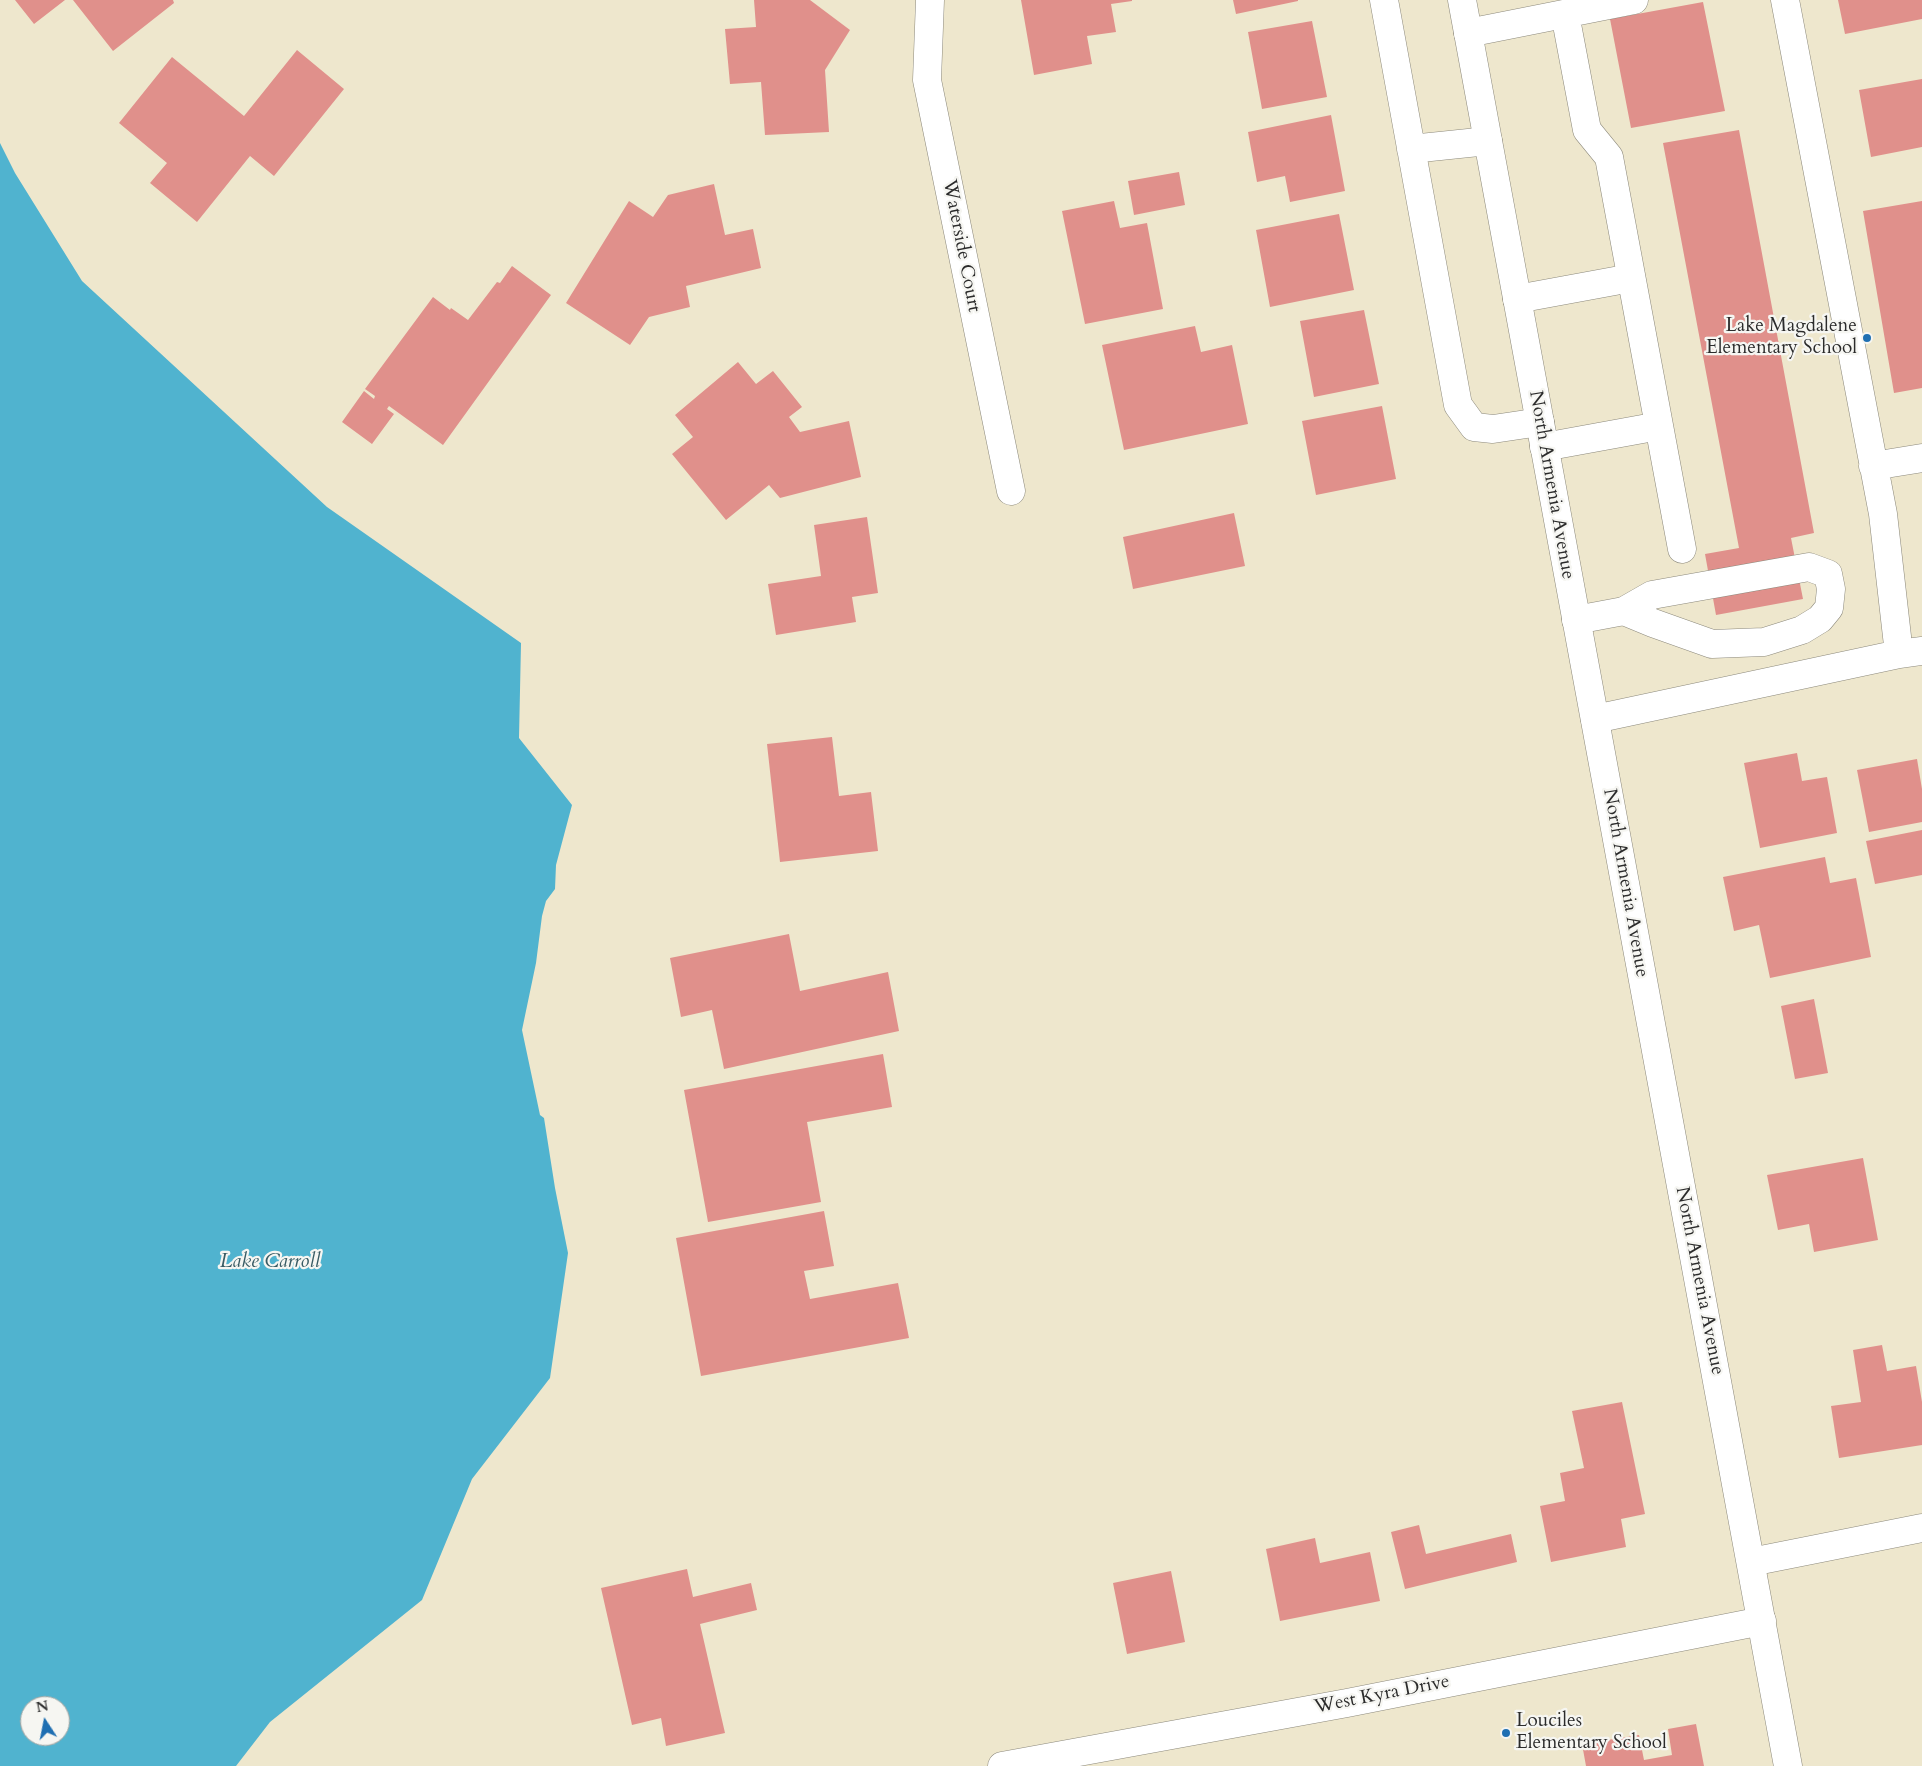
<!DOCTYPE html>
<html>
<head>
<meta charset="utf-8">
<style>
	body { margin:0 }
	#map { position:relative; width:1922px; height:1766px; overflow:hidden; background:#eee7cd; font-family:Cardo,serif }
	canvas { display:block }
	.north { position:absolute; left:20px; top:1696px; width:50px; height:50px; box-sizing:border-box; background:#f6f6f2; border:1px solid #a5a5a2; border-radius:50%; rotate:349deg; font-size:14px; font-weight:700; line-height:20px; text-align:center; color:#2b2b2b }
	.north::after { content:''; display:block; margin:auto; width:18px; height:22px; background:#1f6fb2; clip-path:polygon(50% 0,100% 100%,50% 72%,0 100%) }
</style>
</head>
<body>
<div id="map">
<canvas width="1922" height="1766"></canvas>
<div class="north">N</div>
</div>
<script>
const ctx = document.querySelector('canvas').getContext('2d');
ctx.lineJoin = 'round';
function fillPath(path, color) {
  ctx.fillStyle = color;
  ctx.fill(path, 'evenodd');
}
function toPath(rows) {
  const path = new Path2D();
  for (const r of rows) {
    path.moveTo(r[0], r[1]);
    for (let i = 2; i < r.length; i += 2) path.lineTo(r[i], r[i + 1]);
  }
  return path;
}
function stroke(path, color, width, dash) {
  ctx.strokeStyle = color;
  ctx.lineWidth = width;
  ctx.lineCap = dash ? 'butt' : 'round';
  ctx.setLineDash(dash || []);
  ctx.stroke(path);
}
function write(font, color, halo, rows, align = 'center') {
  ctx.font = font + ' Cardo,serif';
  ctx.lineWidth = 4.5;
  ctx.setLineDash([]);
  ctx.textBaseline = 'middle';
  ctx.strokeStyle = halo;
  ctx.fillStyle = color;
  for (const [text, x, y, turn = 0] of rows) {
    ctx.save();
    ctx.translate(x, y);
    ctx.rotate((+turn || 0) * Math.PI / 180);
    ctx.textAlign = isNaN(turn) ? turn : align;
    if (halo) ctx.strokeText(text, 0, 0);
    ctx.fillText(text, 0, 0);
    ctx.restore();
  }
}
fillPath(toPath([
	[0,143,15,173,82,281,327,507,521,643,519,738,572,805,556,865,555,889,546,901,542,916,536,963,522,1030,540,1115,544,1118,555,1188,568,1253,550,1378,472,1479,422,1600,270,1722,236,1766,0,1766],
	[30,1706,60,1706,60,1736,30,1736]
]), '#50b3cf');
fillPath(toPath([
	[15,0,65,0,34,24],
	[73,0,173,0,174,3,113,51],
	[754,0,810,0,850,30,825,70,829,132,765,135,761,82,730,84,725,29,756,27],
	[1021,0,1132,0,1132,1,1111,4,1116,32,1087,36,1092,64,1034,75],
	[1233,0,1298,0,1298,1,1236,14],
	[1838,0,1922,0,1922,19,1845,34],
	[1703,2,1725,111,1631,128,1610,19],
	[1312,21,1327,97,1262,109,1248,32],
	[297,50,344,89,274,176,250,156,197,222,150,183,167,163,119,123,172,57,244,116],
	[1922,79,1922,147,1871,157,1859,90],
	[1331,115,1345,191,1290,202,1285,176,1257,182,1248,132],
	[1739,130,1814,533,1791,538,1803,599,1716,615,1705,554,1739,548,1663,143],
	[1179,172,1185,205,1134,215,1128,181],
	[714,184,725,235,753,229,761,268,686,286,690,307,649,317,630,345,566,303,629,201,653,217,668,195],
	[1114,201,1120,228,1147,223,1163,309,1085,324,1062,211],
	[1922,201,1922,388,1894,393,1863,211],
	[1339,214,1354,290,1270,307,1256,230],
	[512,266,551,295,443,445,389,406,387,409,394,414,372,444,342,422,364,391,374,399,375,396,365,389,433,297,450,310,451,308,468,320,497,282,500,283],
	[1364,310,1379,384,1314,397,1300,321],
	[1195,326,1201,352,1232,345,1248,424,1124,450,1102,345],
	[738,362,756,384,773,371,802,407,789,417,800,432,849,421,861,477,780,498,769,485,726,520,672,454,693,437,675,415],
	[1382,406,1396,479,1316,495,1302,421],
	[1234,513,1245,566,1133,589,1123,537],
	[867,517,878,593,852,597,856,622,776,635,768,584,821,576,814,525],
	[832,737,839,796,871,792,878,851,780,862,767,744],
	[1797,753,1802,781,1827,777,1837,833,1760,848,1744,763],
	[1917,759,1922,789,1922,822,1869,832,1857,770],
	[1922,830,1922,875,1875,884,1866,841],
	[1825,857,1830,883,1856,878,1871,957,1770,978,1759,925,1734,931,1723,877],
	[789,934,800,991,888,972,899,1031,724,1069,712,1010,681,1017,670,958],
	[1814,999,1828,1073,1795,1079,1781,1006],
	[883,1054,892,1107,807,1122,821,1202,708,1222,684,1090],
	[1863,1158,1878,1240,1814,1252,1809,1224,1778,1230,1767,1175],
	[824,1211,834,1266,804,1271,810,1299,898,1283,909,1338,701,1376,676,1238],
	[1882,1345,1887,1371,1916,1366,1922,1402,1922,1445,1839,1458,1831,1406,1861,1402,1853,1350],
	[1622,1402,1645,1514,1621,1519,1626,1547,1551,1562,1540,1506,1565,1501,1560,1473,1584,1468,1572,1411],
	[1419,1525,1426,1554,1511,1534,1517,1562,1405,1589,1391,1532],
	[1315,1538,1320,1563,1370,1552,1380,1601,1280,1621,1266,1549],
	[687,1569,693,1597,751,1583,757,1610,700,1624,725,1733,666,1746,661,1718,632,1725,601,1588],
	[1171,1571,1185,1642,1127,1654,1113,1583],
	[1696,1724,1704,1766,1586,1766,1582,1744,1639,1735,1644,1760,1672,1755,1668,1729]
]), '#e0908b');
const minor = toPath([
	[930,0,927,80,1011,491],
	[1384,0,1458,405,1474,427,1493,429,1540,422],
	[1565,14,1587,130,1609,157,1682,549],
	[1468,33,1634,0],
	[1411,149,1488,141],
	[1517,299,1631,278],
	[1544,447,1659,426],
	[1873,466,1922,458],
	[1576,620,1624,611,1652,595,1809,567,1828,574,1831,589,1829,608,1820,619,1802,630,1764,642,1712,644,1653,623,1624,611],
	[1899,654,1922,651],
	[1595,719,1899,654,1883,514,1785,0],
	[1751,1562,1922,1528],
	[1002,1766,1347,1703,1762,1621]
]);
const major = toPath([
	[1462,0,1788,1766]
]);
stroke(minor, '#8c897c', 29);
stroke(major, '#8c897c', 29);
stroke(minor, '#fff', 28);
stroke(major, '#fff', 28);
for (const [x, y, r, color] of [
	[1867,338,5,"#1f6fb2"],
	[1506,1733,5,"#1f6fb2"]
]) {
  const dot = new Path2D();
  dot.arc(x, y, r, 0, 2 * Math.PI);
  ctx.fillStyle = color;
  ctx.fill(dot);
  stroke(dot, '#f6f6f2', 2);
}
write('19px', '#2b2b2b', '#f6f6f2', [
	["Waterside Court",961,246,79],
	["North Armenia Avenue",1551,485,80],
	["North Armenia Avenue",1625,883,80],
	["North Armenia Avenue",1699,1281,79],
	["West Kyra Drive",1382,1695,-11]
]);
write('19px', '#2b2b2b', '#f6f6f2', [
	["Lake Magdalene",1857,327],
	["Elementary School",1857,349],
	["Louciles",1516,1722,"left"],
	["Elementary School",1516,1744,"left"]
], 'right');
write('italic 20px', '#385b64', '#f6f6f2', [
	["Lake Carroll",270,1262]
]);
</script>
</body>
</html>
